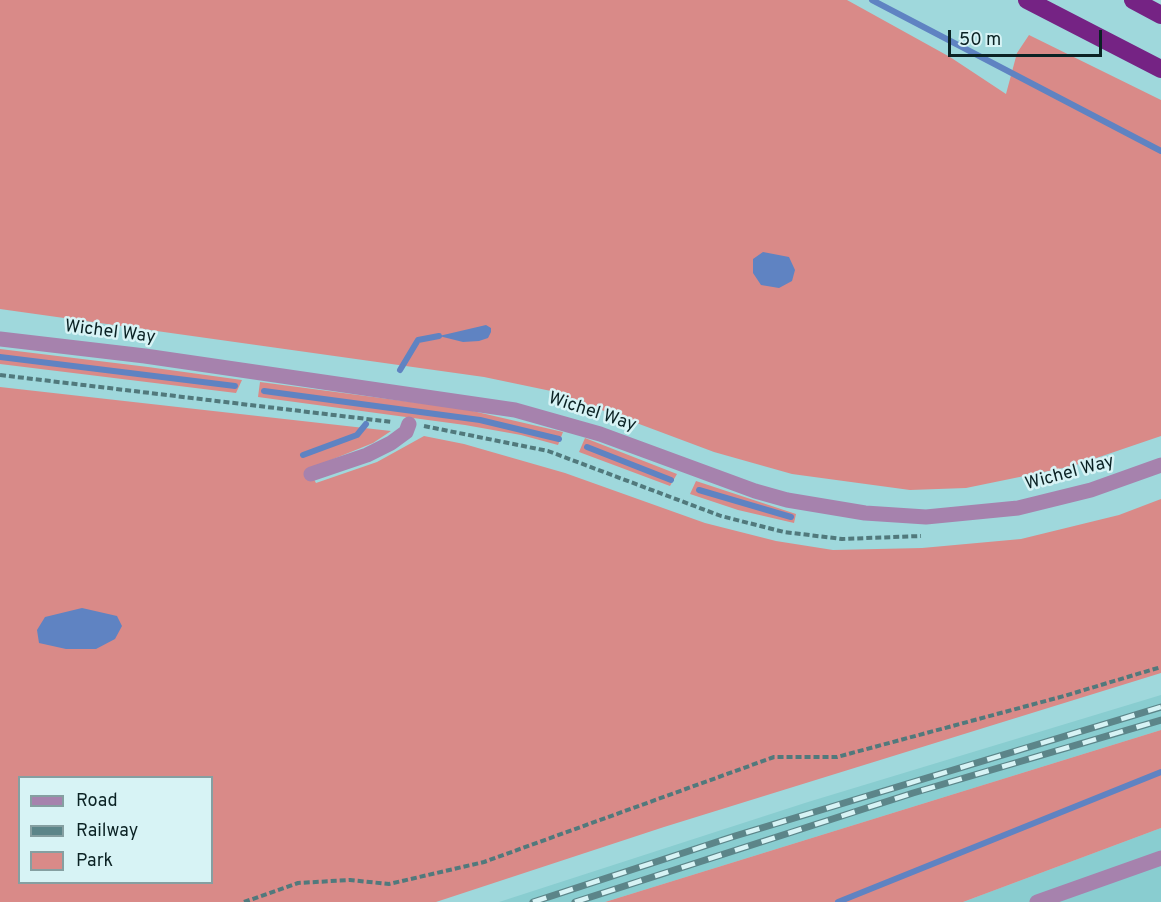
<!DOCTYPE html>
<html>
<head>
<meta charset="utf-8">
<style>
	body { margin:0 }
	#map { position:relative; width:1161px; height:902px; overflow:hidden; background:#9fd8dc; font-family:Overpass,sans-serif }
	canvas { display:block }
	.legend { position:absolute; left:18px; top:776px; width:195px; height:108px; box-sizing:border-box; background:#d7f3f5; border:2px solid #859fa1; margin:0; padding:8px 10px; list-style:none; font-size:18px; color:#0b2224 }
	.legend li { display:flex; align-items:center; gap:12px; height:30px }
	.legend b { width:30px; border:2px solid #859fa1 }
	.scale { position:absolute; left:948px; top:30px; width:154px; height:27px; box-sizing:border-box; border:3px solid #0b2224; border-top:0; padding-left:8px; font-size:18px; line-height:21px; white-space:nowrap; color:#0b2224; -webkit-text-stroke:4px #d7f3f5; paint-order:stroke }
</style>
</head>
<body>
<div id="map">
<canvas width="1161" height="902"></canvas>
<ul class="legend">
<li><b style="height:8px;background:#a682ad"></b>Road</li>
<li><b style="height:8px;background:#5c8589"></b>Railway</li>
<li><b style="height:16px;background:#d98a88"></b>Park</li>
</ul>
<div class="scale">50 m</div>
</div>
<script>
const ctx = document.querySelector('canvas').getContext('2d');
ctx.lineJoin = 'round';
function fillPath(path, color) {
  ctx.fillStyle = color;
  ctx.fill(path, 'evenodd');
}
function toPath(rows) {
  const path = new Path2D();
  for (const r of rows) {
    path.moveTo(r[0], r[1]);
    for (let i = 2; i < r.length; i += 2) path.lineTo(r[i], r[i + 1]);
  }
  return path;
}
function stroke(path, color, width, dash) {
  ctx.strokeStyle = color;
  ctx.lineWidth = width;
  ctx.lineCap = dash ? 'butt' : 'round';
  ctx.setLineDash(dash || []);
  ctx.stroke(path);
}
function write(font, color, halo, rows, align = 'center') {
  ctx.font = font + ' Overpass,sans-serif';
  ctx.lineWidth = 5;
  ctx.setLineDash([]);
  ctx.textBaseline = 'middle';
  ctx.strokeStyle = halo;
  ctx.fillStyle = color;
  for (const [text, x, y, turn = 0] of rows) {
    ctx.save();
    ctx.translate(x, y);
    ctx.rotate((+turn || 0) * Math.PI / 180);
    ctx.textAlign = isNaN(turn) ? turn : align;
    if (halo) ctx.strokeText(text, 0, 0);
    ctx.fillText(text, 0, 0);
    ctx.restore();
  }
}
fillPath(toPath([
	[1161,695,1161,730,605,902,499,902,808,802],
	[1161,828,1161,902,963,902]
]), '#89cdd0');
fillPath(toPath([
	[0,0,847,0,950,57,1006,94,1017,53,1029,35,1161,100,1161,436,1073,466,966,488,910,490,792,474,714,452,551,391,484,377,0,309],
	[0,349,148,367,242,380,236,393,0,364],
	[260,382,464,409,563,432,558,445,521,435,465,425,258,397],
	[0,387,391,431,373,443,311,468,311,474,316,483,377,462,424,436,464,444,565,473,705,523,776,541,833,550,922,548,1021,539,1119,515,1161,499,1161,673,664,827,436,902,0,902],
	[20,778,212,778,212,882,20,882],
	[585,438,677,474,670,486,579,452],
	[696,481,796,514,794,523,738,510,690,494],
	[1161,730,1161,828,963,902,605,902]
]), '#d98a88');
fillPath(toPath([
	[763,252,789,257,795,270,792,281,779,288,761,285,753,273,753,259],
	[486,325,491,328,491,332,488,338,479,341,463,342,439,336],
	[82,608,117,616,122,626,115,639,96,649,66,649,39,643,37,630,45,617]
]), '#5f83c2');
stroke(toPath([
	[872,0,1161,151],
	[0,357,235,386],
	[400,370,418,340,439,336],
	[264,391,480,420,559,439],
	[587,447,671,480],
	[303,455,357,435,366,424],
	[699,490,791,517],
	[838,902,1161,772]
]), '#5f83c2', 6);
stroke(toPath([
	[0,375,392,422],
	[424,426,548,451,721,516,784,532,842,539,921,536],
	[244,902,298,883,350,880,389,884,484,862,774,757,837,757,1064,696,1161,667]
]), '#51797c', 4, [6, 3]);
stroke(toPath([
	[0,339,145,356,515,410,600,434,755,491,787,500,865,513,926,517,1018,508,1091,490,1161,465],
	[311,474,367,455,391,443,406,432,409,424],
	[1037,902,1161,858]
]), '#a682ad', 15);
stroke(toPath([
	[1027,0,1161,69],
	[1133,0,1161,15]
]), '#752384', 18);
const rail = toPath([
	[533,902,735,836,1161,707],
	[575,902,913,793,1161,720]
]);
stroke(rail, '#5c8589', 7);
stroke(rail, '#d7f3f5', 4.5, [14]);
write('18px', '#0b2224', '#d7f3f5', [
	["Wichel Way",110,333,7],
	["Wichel Way",592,413,18],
	["Wichel Way",1070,474,-15]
]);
</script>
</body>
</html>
